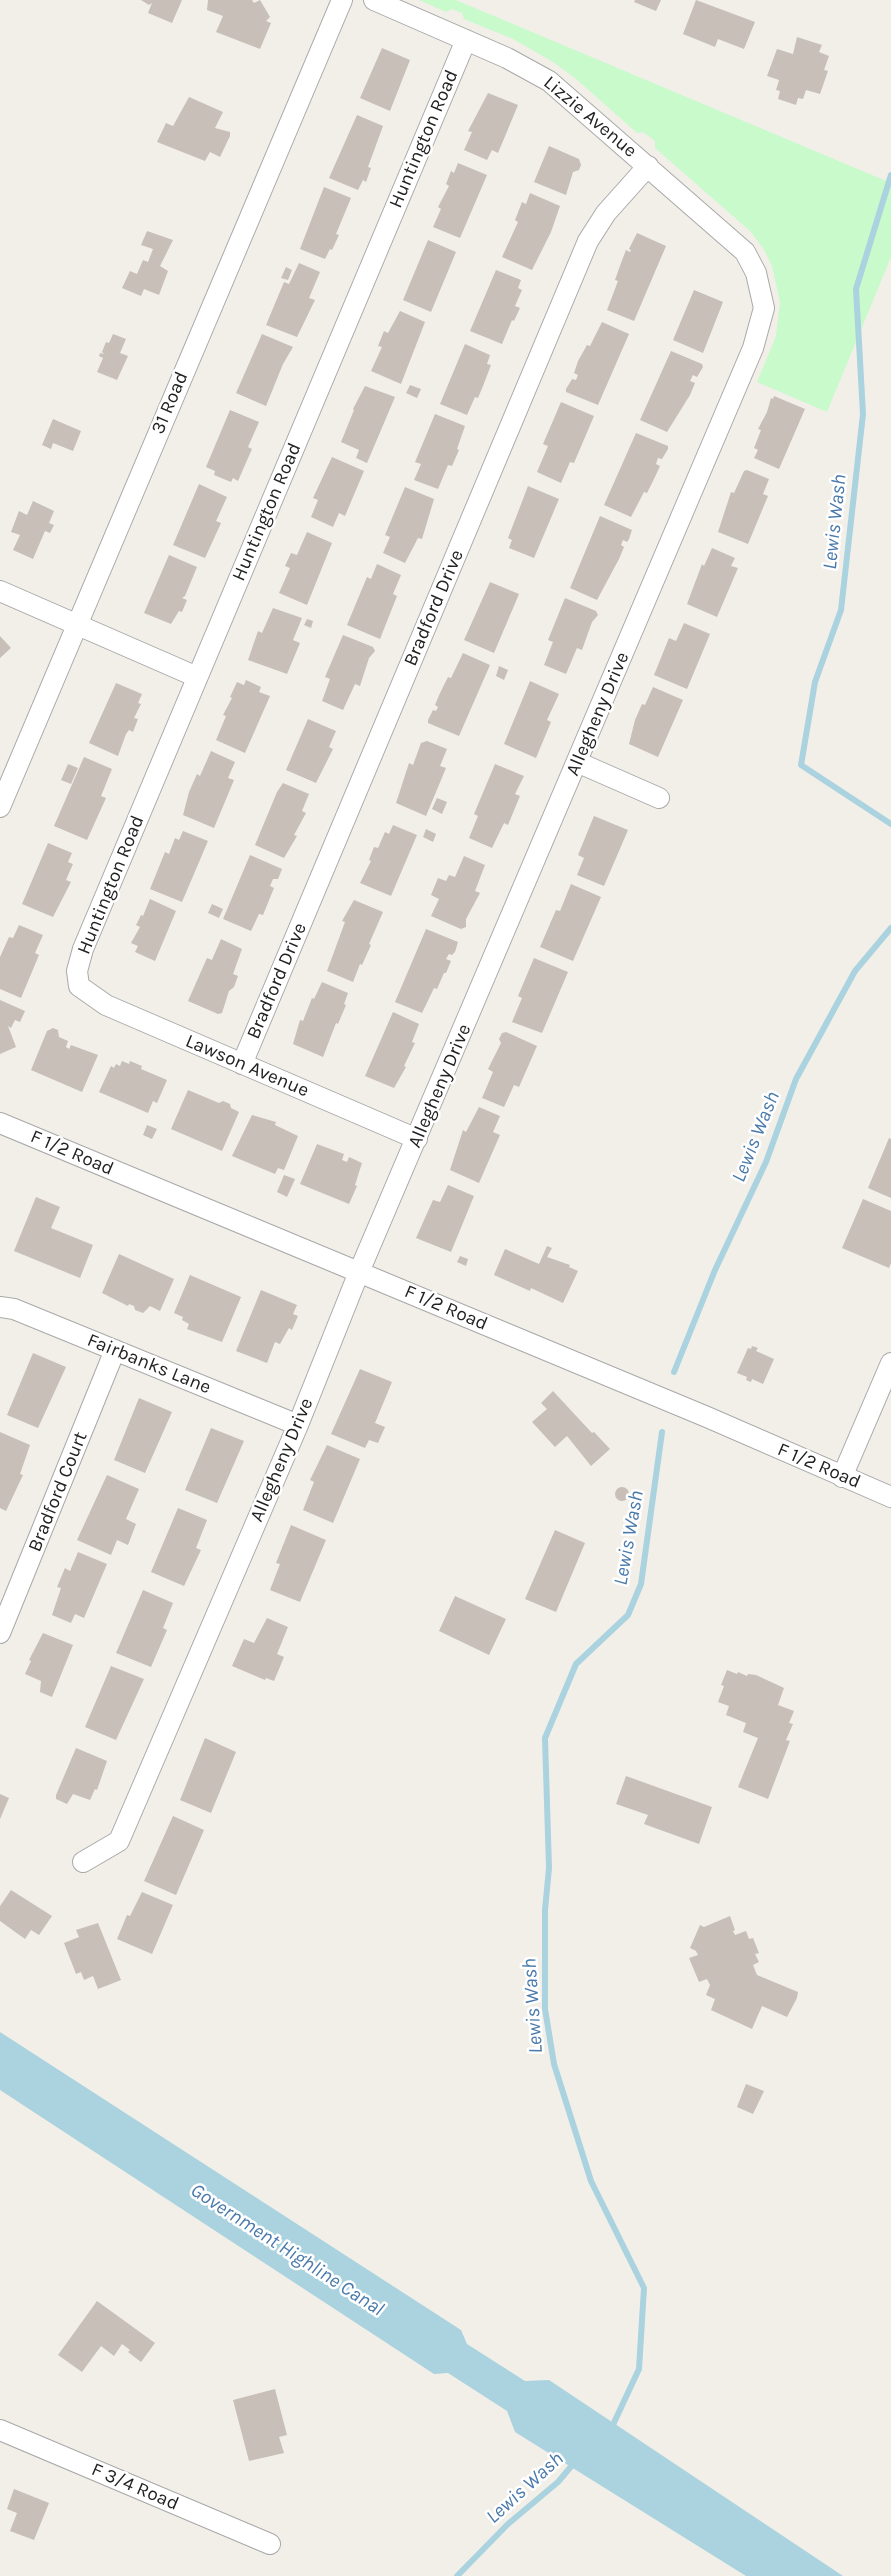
<!DOCTYPE html>
<html>
<head>
<meta charset="utf-8">
<style>
	body { margin:0 }
	canvas { display:block; background:#f2efe9 }
</style>
</head>
<body>
<canvas width="891" height="2576"></canvas>
<script>
const ctx = document.querySelector('canvas').getContext('2d');
ctx.lineJoin = 'round';
function fillPath(path, color) {
  ctx.fillStyle = color;
  ctx.fill(path, 'evenodd');
}
function toPath(rows) {
  const path = new Path2D();
  for (const r of rows) {
    if (r.length === 3) {
      path.moveTo(r[0] + r[2], r[1]);
      path.arc(r[0], r[1], r[2], 0, 2 * Math.PI);
      continue;
    }
    path.moveTo(r[0], r[1]);
    for (let i = 2; i < r.length; i += 2) path.lineTo(r[i], r[i + 1]);
  }
  return path;
}
function stroke(path, color, width, dash) {
  ctx.strokeStyle = color;
  ctx.lineWidth = width;
  ctx.lineCap = dash ? 'butt' : 'round';
  ctx.setLineDash(dash || []);
  ctx.stroke(path);
}
function write(font, color, halo, rows, align = 'center') {
  ctx.font = font + ' Karla,sans-serif';
  ctx.lineWidth = 5;
  ctx.setLineDash([]);
  ctx.textBaseline = 'middle';
  ctx.strokeStyle = halo;
  ctx.fillStyle = color;
  for (const [text, x, y, turn = 0] of rows) {
    ctx.save();
    ctx.translate(x, y);
    ctx.rotate((+turn || 0) * Math.PI / 180);
    ctx.textAlign = isNaN(turn) ? turn : align;
    if (halo) ctx.strokeText(text, 0, 0);
    ctx.fillText(text, 0, 0);
    ctx.restore();
  }
}
fillPath(toPath([
	[419,0,456,0,891,183,891,257,827,412,757,382,776,336,780,302,772,266,763,248,750,231,655,148,655,141,643,132,637,133,576,79,553,62,513,39,464,19,462,13,452,9,446,12]
]), '#c8facc');
fillPath(toPath([
	[0,2032,461,2330,467,2344,525,2381,549,2380,843,2576,746,2576,515,2432,507,2411,448,2373,434,2374,0,2090]
]), '#aad3df');
stroke(toPath([
	[891,175,856,289,863,414,841,610,815,682,801,765,891,824],
	[674,1372,715,1270,766,1162,796,1079,855,971,891,928],
	[611,2429,639,2369,644,2288,591,2181,554,2064,545,2009,545,1910,549,1868,545,1738,576,1664,628,1615,641,1584,662,1432],
	[457,2576,508,2524,558,2482,574,2463]
]), '#aad3df', 6);
fillPath(toPath([
	[141,0,182,0,172,23,148,13,152,3,149,5],
	[208,0,252,0,254,3,260,0,270,17,266,21,271,23,260,49,216,32,223,16,207,10],
	[635,0,661,0,656,11,634,2],
	[696,0,755,22,744,49,718,39,715,47,683,34],
	[797,37,822,45,819,52,829,56,824,70,828,71,820,94,806,90,803,99,798,98,796,105,778,99,780,91,776,90,779,80,767,76,777,49,793,54],
	[382,48,410,60,390,111,360,98],
	[488,93,518,105,498,153,492,150,487,160,464,150,472,132,468,131],
	[189,97,223,112,215,128,230,132,230,136,220,157,210,152,205,161,157,142,166,123,173,126],
	[357,115,383,126,368,167,371,168,366,182,363,180,358,190,329,178],
	[549,146,579,159,581,165,579,170,573,172,566,195,534,182],
	[458,163,487,175,460,238,433,227,441,209,438,207,449,186,446,184,451,171,454,173],
	[324,187,351,198,336,234,339,235,332,250,330,249,325,259,300,249],
	[530,193,560,206,551,232,532,270,502,257,518,222,515,220,522,202,526,204],
	[147,231,173,240,160,266,168,271,159,295,144,289,141,296,122,288,130,271,137,274,143,260,148,262,153,249,141,245],
	[637,233,666,246,634,321,607,310,618,281,615,280,621,263,626,250,630,252,631,250,629,249],
	[428,240,456,252,431,312,403,300],
	[299,263,320,272,309,298,315,300,297,337,266,325,284,282,289,284],
	[286,267,292,270,288,280,281,278],
	[496,270,521,280,518,288,522,290,515,306,520,308,514,321,512,320,502,344,470,331],
	[694,290,723,302,703,353,673,340],
	[400,311,425,322,401,384,371,371,382,347,378,346,384,331,388,333],
	[602,322,629,334,598,405,566,392,566,389,572,379,576,380,578,375,574,373,578,361,587,345,590,346],
	[113,334,126,339,120,353,128,356,117,380,97,372,103,358,99,356,100,353,104,354,102,352,106,342,109,343],
	[262,334,293,347,283,364,266,406,236,393],
	[465,344,490,355,487,364,491,365,483,386,478,398,475,397,467,415,440,404],
	[671,351,702,364,703,367,697,377,693,375,690,381,695,383,690,395,667,432,640,420],
	[410,385,421,389,417,398,406,393],
	[365,386,395,397,367,463,356,458,359,450,341,442,354,410,353,409],
	[774,396,805,409,779,469,754,458,758,450,754,448,761,430,758,429,767,412,771,398,773,399],
	[561,402,594,416,574,463,570,462,561,483,537,472,548,446,543,444],
	[230,410,259,422,248,447,252,449,238,481,233,478,231,482,214,475,215,471,206,467],
	[435,414,465,426,457,449,459,450,452,466,448,465,438,489,414,480,421,464,415,462],
	[53,419,81,431,73,451,53,443,51,449,42,445],
	[636,433,668,446,668,449,662,459,658,458,656,464,660,466,655,477,647,493,644,492,631,517,604,505],
	[332,457,364,471,345,516,339,513,333,527,311,517,318,500,313,498],
	[747,470,769,479,763,494,768,496,748,544,718,532,731,492,734,493,744,471],
	[199,484,227,497,216,521,221,523,205,558,173,545],
	[528,486,559,499,534,558,509,548,512,540,508,538],
	[405,487,434,499,422,539,418,538,405,563,383,553,390,537,385,535],
	[33,501,54,511,49,523,54,525,50,533,45,531,33,559,13,550,20,535,11,532,19,511,27,515],
	[600,516,632,530,629,539,627,542,623,540,621,545,624,547,619,559,597,600,570,588],
	[307,532,332,543,307,605,279,593,290,568,285,566,291,553,297,555],
	[712,548,735,558,731,566,738,568,717,617,687,604,702,564,704,566],
	[169,555,197,567,185,596,182,598,187,600,182,612,179,611,171,624,144,613],
	[377,564,401,575,393,594,397,596,380,639,347,625,367,577,371,579],
	[490,582,519,594,494,653,464,640],
	[565,598,596,611,598,615,592,622,582,650,577,648,566,674,544,665,553,642,548,640],
	[273,608,302,618,293,640,300,643,287,674,248,660,258,631,262,633],
	[307,619,313,621,311,628,304,625],
	[684,623,710,634,687,689,654,675,669,638,676,641],
	[343,635,373,647,375,651,369,658,360,686,355,684,343,710,322,701,330,679,325,677],
	[0,636,11,648,0,658],
	[463,653,490,665,459,736,428,723,428,720,433,710,436,711,438,707,435,705,440,693,448,677,451,678],
	[499,666,508,670,504,680,496,676],
	[246,680,261,687,259,692,270,696,245,753,216,740,226,716,223,715,232,698,230,697,237,682,244,685],
	[530,681,559,694,547,720,551,722,536,758,504,744],
	[116,683,142,694,138,703,141,704,134,718,138,719,133,732,129,730,126,734,118,756,89,743],
	[653,687,683,700,658,757,629,744,635,720,642,704,645,705],
	[308,719,336,731,329,747,333,749,316,783,286,770],
	[427,741,447,749,440,766,446,768,426,816,396,803,409,763,413,765,421,743],
	[211,751,235,762,228,778,234,780,214,828,183,815,189,792,197,774,200,776],
	[84,757,112,769,101,796,106,798,87,840,54,826],
	[68,764,78,768,71,784,61,780],
	[495,764,524,776,515,794,520,796,508,825,504,823,492,848,469,838,478,816,474,814],
	[283,783,309,794,302,811,306,813,294,835,297,836,284,858,255,845,277,792],
	[437,798,447,802,442,814,432,809],
	[594,816,628,830,604,886,577,875,584,858,578,855],
	[393,825,417,835,391,896,360,883,371,861,369,860,374,847,378,848,385,832,389,834],
	[426,829,436,834,433,842,423,837],
	[183,831,208,841,182,902,150,889,165,852,169,854,175,838,179,840],
	[48,843,72,853,68,862,73,864,66,880,71,882,53,917,22,904],
	[250,855,282,869,278,879,273,879,270,886,274,888,263,915,259,914,251,931,223,919],
	[464,856,485,865,475,891,480,893,466,919,466,927,461,929,431,916,439,899,431,895,438,878,446,881,449,875,455,877],
	[571,884,601,897,573,961,540,947,556,910,560,911],
	[150,899,176,911,155,961,135,952,138,946,131,943,140,927,136,925,141,915,143,916],
	[354,900,383,912,369,944,371,945,362,965,360,964,353,982,327,971,345,922,342,921],
	[212,904,223,909,219,918,208,913],
	[19,925,43,935,35,953,39,955,21,998,0,989,0,957,9,937,13,938],
	[426,929,458,942,455,952,452,955,449,954,446,959,451,961,446,973,444,973,437,989,434,988,422,1013,395,1002],
	[221,939,242,949,233,974,238,976,234,987,229,991,222,1013,218,1014,188,1001,207,958,212,960],
	[534,958,568,972,542,1033,512,1022,522,998,518,996],
	[322,982,348,993,344,1004,346,1005,338,1024,336,1023,323,1057,293,1044,300,1020,303,1021,312,998,314,999],
	[0,1000,25,1011,20,1022,15,1020,11,1028,8,1026,16,1047,0,1054],
	[393,1012,419,1024,412,1042,415,1043,404,1066,406,1067,394,1088,365,1076],
	[53,1028,58,1030,59,1037,68,1041,66,1047,69,1049,71,1045,98,1055,82,1092,31,1070,47,1031],
	[506,1032,537,1046,519,1087,514,1085,504,1107,482,1098,493,1072,488,1069,501,1043,499,1039,502,1033],
	[122,1061,129,1064,130,1061,142,1066,141,1069,167,1080,157,1103,153,1101,148,1113,99,1092,111,1066,114,1068,116,1064,120,1066],
	[188,1090,219,1103,223,1101,230,1104,231,1108,239,1112,222,1151,171,1129],
	[479,1107,500,1116,493,1132,500,1135,479,1183,450,1170,463,1130,466,1132],
	[252,1115,276,1122,275,1125,298,1136,284,1170,278,1168,275,1174,232,1156],
	[147,1125,157,1129,152,1139,143,1135],
	[889,1138,891,1139,891,1198,868,1188],
	[317,1144,344,1154,342,1160,347,1162,349,1157,362,1163,355,1185,357,1186,349,1204,300,1184],
	[284,1175,295,1179,287,1197,277,1192],
	[448,1185,474,1196,451,1252,416,1238,433,1200,440,1202],
	[36,1197,60,1207,51,1228,93,1245,80,1278,14,1251],
	[863,1199,891,1211,891,1263,889,1268,842,1248],
	[547,1246,552,1248,547,1257,570,1265,569,1267,578,1271,563,1303,531,1288,530,1291,494,1275,505,1249,539,1264],
	[119,1254,174,1279,160,1311,150,1306,143,1313,135,1310,134,1306,129,1304,128,1306,102,1293],
	[460,1256,468,1259,466,1266,457,1262],
	[190,1275,241,1297,222,1342,187,1329,189,1324,182,1320,183,1317,174,1313],
	[261,1290,297,1305,293,1314,298,1316,292,1330,289,1328,280,1344,275,1342,267,1363,236,1351],
	[752,1346,758,1348,756,1351,774,1359,763,1384,752,1379,751,1382,746,1380,747,1377,737,1373,748,1348,751,1349],
	[33,1353,66,1367,38,1428,7,1415],
	[360,1369,392,1382,375,1423,385,1427,378,1443,369,1440,365,1448,331,1434],
	[553,1391,592,1433,594,1432,610,1449,591,1466,567,1436,555,1447,532,1422,547,1409,541,1403],
	[139,1398,172,1412,145,1473,114,1460],
	[211,1428,244,1441,217,1503,185,1490],
	[0,1432,30,1445,20,1474,23,1475,6,1511,0,1508],
	[327,1445,360,1459,333,1523,303,1510,314,1482,310,1480],
	[107,1475,139,1489,126,1519,136,1524,128,1545,117,1540,111,1555,77,1540],
	[622,1494,7],
	[178,1508,207,1520,196,1548,201,1550,184,1586,151,1572],
	[291,1525,326,1540,300,1602,270,1590,280,1564,276,1563],
	[555,1530,585,1543,556,1612,525,1599],
	[78,1552,107,1564,84,1618,75,1614,71,1623,52,1615,61,1588,57,1587,65,1568,70,1571],
	[143,1590,173,1603,163,1628,167,1630,151,1667,116,1653],
	[455,1596,506,1619,489,1655,439,1631],
	[267,1618,288,1627,277,1654,284,1657,274,1681,266,1678,265,1680,232,1666,244,1639,254,1643],
	[43,1633,73,1645,52,1697,40,1692,41,1681,25,1674,31,1661,29,1660],
	[111,1666,144,1679,116,1740,85,1727],
	[727,1670,737,1674,738,1672,747,1676,748,1674,756,1675,784,1688,778,1705,794,1711,789,1723,793,1724,786,1740,790,1741,768,1799,738,1787,758,1738,743,1732,746,1723,726,1715,729,1706,718,1702,724,1686,721,1685],
	[205,1738,236,1752,211,1813,180,1800],
	[76,1748,107,1761,97,1790,95,1789,90,1800,73,1794,67,1804,56,1799,56,1795],
	[626,1776,712,1807,699,1844,644,1824,648,1815,616,1804],
	[0,1794,9,1798,0,1819],
	[173,1816,204,1830,176,1895,144,1881],
	[11,1890,52,1916,39,1935,31,1930,25,1939,0,1921,0,1906],
	[142,1892,173,1905,152,1954,117,1939,127,1915,130,1916],
	[730,1916,735,1930,733,1931,735,1935,746,1931,749,1939,753,1938,759,1953,755,1954,759,1962,753,1965,757,1975,798,1992,797,1998,787,2017,762,2006,752,2029,711,2010,715,1999,706,1995,710,1985,707,1979,699,1982,689,1958,698,1955,696,1951,690,1948,700,1925,704,1927],
	[98,1923,121,1980,98,1989,93,1976,84,1980,81,1972,76,1974,64,1943,79,1937,76,1930],
	[746,2084,764,2091,753,2114,737,2107],
	[97,2301,155,2343,141,2362,128,2352,130,2350,122,2344,114,2356,101,2346,82,2372,58,2355],
	[275,2389,287,2435,279,2437,284,2453,249,2461,233,2400],
	[14,2489,49,2503,34,2540,10,2531,17,2513,7,2509]
]), '#c7bfb8');
const minor = toPath([
	[0,591,197,677],
	[577,762,659,798],
	[0,807,342,0],
	[242,1064,588,241,606,213,648,166],
	[0,1123,707,1417,891,1497],
	[417,1139,106,1005,79,986,77,971,83,949,466,40],
	[0,1307,14,1309,298,1425],
	[842,1477,891,1363],
	[0,1633,115,1350],
	[83,1862,119,1841,298,1425,359,1272,753,348,764,308,756,273,745,252,549,81,507,58,374,0],
	[0,2430,270,2544]
]);
stroke(minor, '#a9a9a9', 22);
stroke(minor, '#fff', 20);
write('19px', '#222', '#fff', [
	["Lizzie Avenue",590,117,40],
	["Huntington Road",424,139,-67],
	["31 Road",170,403,-67],
	["Huntington Road",267,512,-67],
	["Bradford Drive",434,608,-67],
	["Allegheny Drive",598,714,-67],
	["Huntington Road",111,885,-68],
	["Bradford Drive",277,981,-67],
	["Lawson Avenue",247,1066,23],
	["Allegheny Drive",440,1086,-67],
	["F 1/2 Road",72,1153,23],
	["F 1/2 Road",446,1308,23],
	["Fairbanks Lane",149,1364,22],
	["Allegheny Drive",282,1460,-67],
	["F 1/2 Road",819,1466,23],
	["Bradford Court",58,1492,-68],
	["F 3/4 Road",135,2487,23]
]);
write('italic 20px', '#4a7aab', '#fff', [
	["Lewis Wash",835,522,-84],
	["Lewis Wash",756,1137,-68],
	["Lewis Wash",629,1538,-80],
	["Lewis Wash",533,2006,-94],
	["Government Highline Canal",287,2250,33],
	["Lewis Wash",525,2488,-42]
]);
</script>
</body>
</html>
